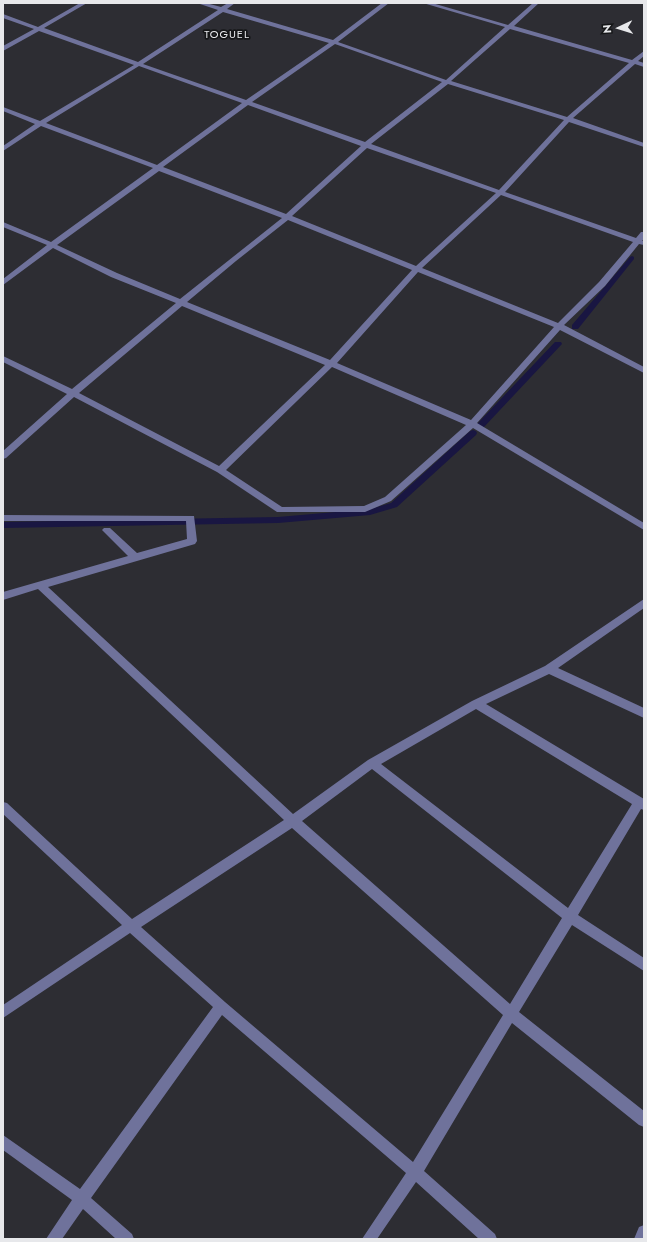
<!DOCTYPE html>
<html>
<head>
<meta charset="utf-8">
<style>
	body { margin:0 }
	#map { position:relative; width:647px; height:1242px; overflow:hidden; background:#2d2d33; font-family:Jost,sans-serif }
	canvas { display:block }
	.frame { position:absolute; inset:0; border:4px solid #e7e8eb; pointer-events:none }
	.north { position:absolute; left:599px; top:8px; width:40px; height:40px; -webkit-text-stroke:3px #151618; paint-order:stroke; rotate:266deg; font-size:11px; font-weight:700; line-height:16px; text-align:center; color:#e7e8eb }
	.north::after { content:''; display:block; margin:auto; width:14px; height:18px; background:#e7e8eb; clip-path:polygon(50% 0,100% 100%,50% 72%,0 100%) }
</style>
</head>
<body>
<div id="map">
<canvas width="647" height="1242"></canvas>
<div class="frame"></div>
<div class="north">N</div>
</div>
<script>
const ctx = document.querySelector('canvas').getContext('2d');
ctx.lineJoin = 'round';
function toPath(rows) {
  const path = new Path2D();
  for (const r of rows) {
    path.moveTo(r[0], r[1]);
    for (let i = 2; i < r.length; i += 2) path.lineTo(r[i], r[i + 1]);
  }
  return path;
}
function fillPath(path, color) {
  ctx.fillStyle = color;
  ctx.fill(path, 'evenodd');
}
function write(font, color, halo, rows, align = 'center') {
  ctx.font = font + ' Jost,sans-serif';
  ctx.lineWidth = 3.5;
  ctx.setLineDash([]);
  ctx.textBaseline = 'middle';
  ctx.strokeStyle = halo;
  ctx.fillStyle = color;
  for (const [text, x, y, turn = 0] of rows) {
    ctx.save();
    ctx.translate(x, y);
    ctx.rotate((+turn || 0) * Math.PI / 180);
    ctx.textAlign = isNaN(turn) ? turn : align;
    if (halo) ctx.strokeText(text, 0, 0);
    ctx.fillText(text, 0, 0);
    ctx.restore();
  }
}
fillPath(toPath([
	[632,256,634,257,634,259,578,329,572,329,572,325,630,257,632,256],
	[555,342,561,342,562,344,484,427,478,427,477,425,478,423,555,342],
	[473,430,476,431,477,433,476,435,397,507,370,515,278,523,3,528,3,522,278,517,370,509,391,503,470,431,473,430]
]), '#191642');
fillPath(toPath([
	[80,3,87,3,44,28,138,62,218,10,197,3,206,3,221,7,228,3,235,3,227,9,333,40,382,3,389,3,338,42,446,80,505,27,423,3,432,3,508,25,533,3,539,3,514,26,632,60,644,51,644,56,638,61,644,63,644,67,635,64,573,118,644,143,644,147,569,122,505,192,636,238,641,232,644,232,644,239,642,241,644,241,644,245,639,244,605,286,564,325,644,367,644,373,560,330,477,423,644,523,644,530,473,428,391,501,365,512,277,512,217,472,74,397,6,458,3,459,3,451,67,394,3,362,3,356,72,389,176,303,111,277,53,248,3,285,3,279,47,245,3,227,3,222,51,242,153,168,41,126,3,151,3,146,35,124,3,111,3,107,40,121,134,65,39,31,3,51,3,46,34,29,3,18,3,14,38,27,80,3],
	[223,12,329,43,246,100,143,64,223,12],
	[510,29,629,63,567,117,451,81,510,29],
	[335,44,442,82,365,142,252,102,335,44],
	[139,66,242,103,157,165,46,123,139,66],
	[448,84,564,120,499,190,371,144,448,84],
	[248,105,361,146,286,214,163,167,248,105],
	[367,148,496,193,416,266,292,216,367,148],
	[159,171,282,218,180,299,117,273,57,245,159,171],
	[501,195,633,242,599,282,558,323,422,268,501,195],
	[288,220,412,270,330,360,187,302,236,261,288,220],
	[418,272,554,327,471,420,337,363,418,272],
	[182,306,325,365,219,466,79,393,182,306],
	[332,367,466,425,385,497,364,506,282,507,226,470,332,367],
	[3,515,194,516,197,541,195,544,48,587,293,814,368,760,472,701,545,666,644,599,644,608,558,668,644,708,644,718,549,674,486,704,644,799,644,810,641,809,578,915,644,958,644,971,572,925,519,1012,644,1111,644,1127,639,1125,512,1023,424,1171,495,1234,497,1239,479,1239,416,1182,377,1239,362,1239,406,1173,222,1015,91,1198,132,1234,134,1239,116,1239,83,1209,62,1239,46,1239,72,1200,3,1150,3,1135,80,1189,213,1007,130,933,3,1018,3,1005,122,925,3,814,3,802,7,803,132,919,284,820,38,589,3,600,3,592,128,556,102,530,104,528,110,528,137,553,187,539,186,521,3,521,3,515],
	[476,709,632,804,568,908,381,764,476,709],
	[372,769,562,918,510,1004,302,821,372,769],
	[292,828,503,1015,413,1162,225,1002,141,927,292,828],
	[644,1225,644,1239,634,1239,639,1227,644,1225]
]), '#6f729b');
ctx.letterSpacing = '1px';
write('11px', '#e7e8eb', '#151618', [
	["TOGUEL",227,35]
]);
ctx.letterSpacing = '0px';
</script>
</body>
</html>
